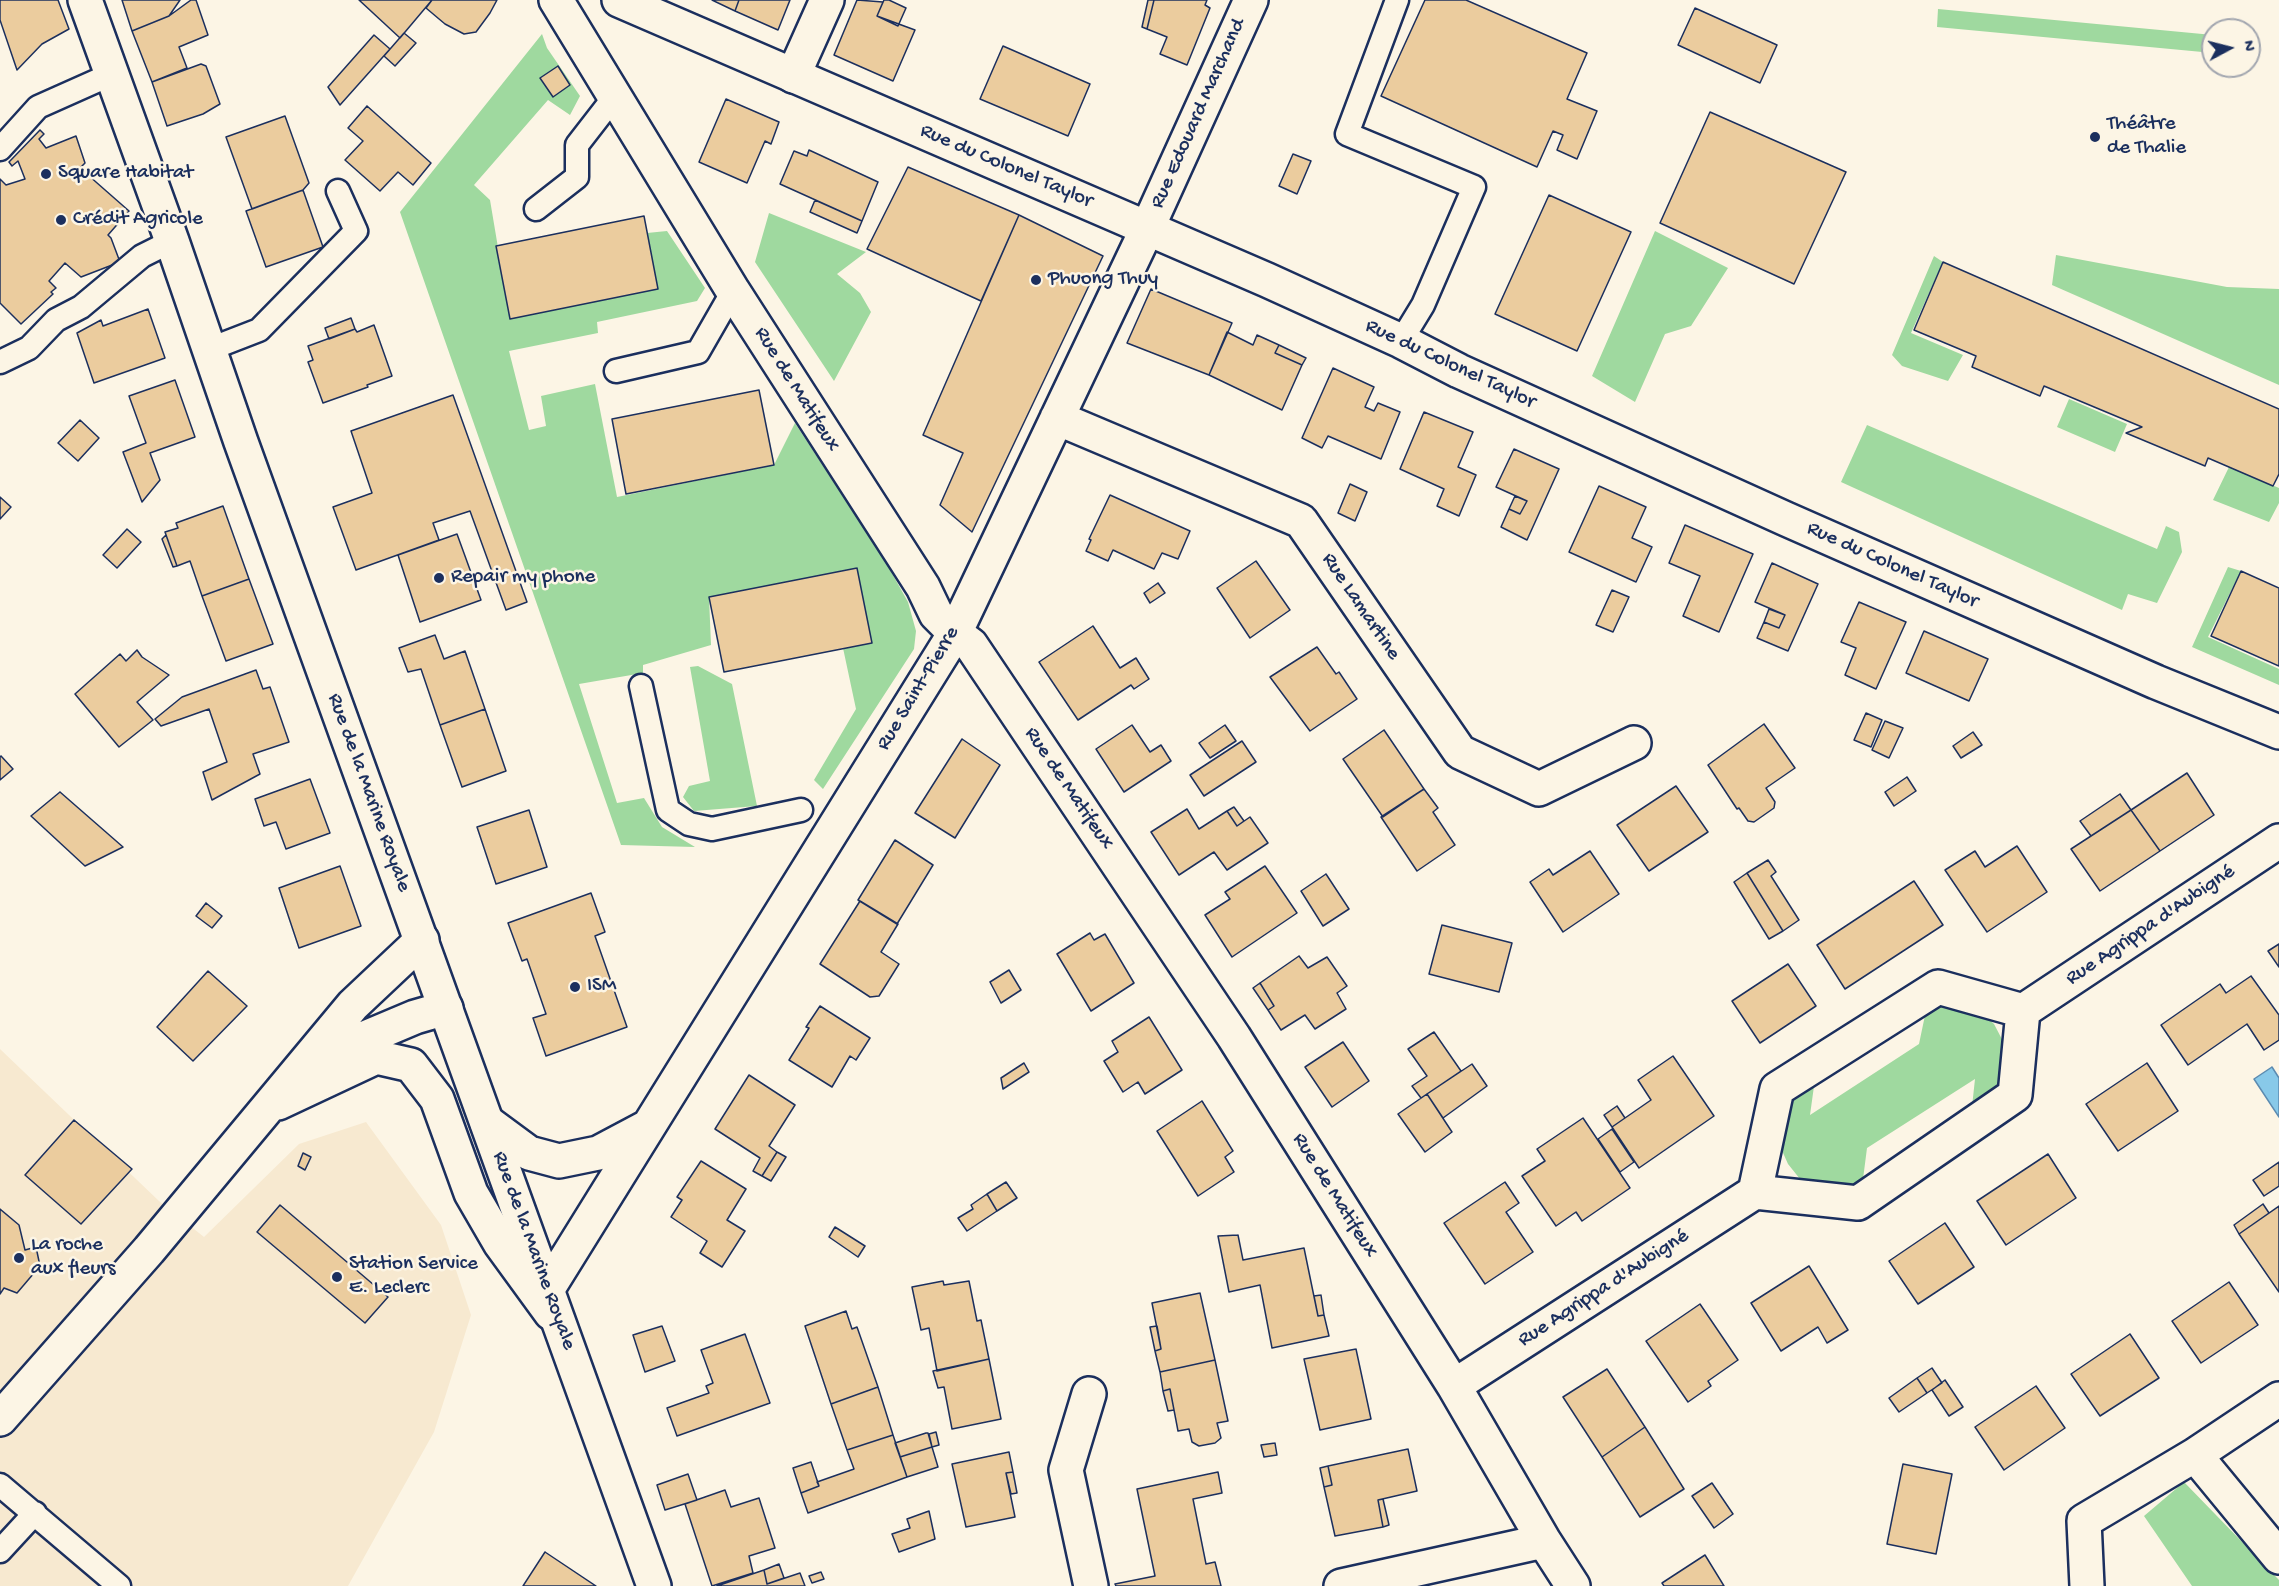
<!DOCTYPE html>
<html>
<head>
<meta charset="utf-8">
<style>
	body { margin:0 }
	#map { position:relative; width:2279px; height:1586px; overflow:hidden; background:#fcf5e5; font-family:"Gochi Hand",sans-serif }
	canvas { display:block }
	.north { position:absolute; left:2201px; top:18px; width:60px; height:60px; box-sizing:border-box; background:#fcf5e5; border:2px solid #a2a6af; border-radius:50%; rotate:83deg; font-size:16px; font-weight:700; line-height:24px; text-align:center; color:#1b2f5e }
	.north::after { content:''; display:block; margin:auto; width:21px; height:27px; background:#1b2f5e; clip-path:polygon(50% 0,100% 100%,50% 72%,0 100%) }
</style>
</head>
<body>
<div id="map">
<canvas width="2279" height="1586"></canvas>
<div class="north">N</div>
</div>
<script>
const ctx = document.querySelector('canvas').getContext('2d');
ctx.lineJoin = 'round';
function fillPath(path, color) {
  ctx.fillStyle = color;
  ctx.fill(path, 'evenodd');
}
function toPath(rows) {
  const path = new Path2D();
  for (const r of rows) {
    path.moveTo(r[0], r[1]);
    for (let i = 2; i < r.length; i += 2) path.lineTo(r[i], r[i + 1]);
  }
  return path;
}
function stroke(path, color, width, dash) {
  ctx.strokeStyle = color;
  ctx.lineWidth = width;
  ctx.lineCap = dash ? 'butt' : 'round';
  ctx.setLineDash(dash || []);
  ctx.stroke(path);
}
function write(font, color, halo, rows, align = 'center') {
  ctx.font = font + ' "Gochi Hand",sans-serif';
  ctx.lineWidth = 5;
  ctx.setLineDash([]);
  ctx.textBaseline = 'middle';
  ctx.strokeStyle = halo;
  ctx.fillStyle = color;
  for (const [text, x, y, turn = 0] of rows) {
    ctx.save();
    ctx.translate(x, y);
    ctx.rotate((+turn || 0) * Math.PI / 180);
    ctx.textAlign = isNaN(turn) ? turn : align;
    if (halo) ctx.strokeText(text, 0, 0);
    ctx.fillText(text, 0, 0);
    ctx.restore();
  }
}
fillPath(toPath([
	[0,1049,159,1201,204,1237,299,1144,366,1122,441,1225,471,1315,434,1432,348,1586,0,1586]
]), '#f7e9d0');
fillPath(toPath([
	[1938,9,2213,35,2213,53,1937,27],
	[542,34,547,48,580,96,570,115,548,100,474,185,490,200,510,319,658,289,647,233,667,231,705,288,697,301,597,322,598,333,509,351,529,430,546,426,541,396,595,384,617,497,774,465,795,423,884,559,908,602,916,631,914,649,823,789,814,780,856,709,843,648,872,643,856,568,709,597,711,645,643,665,643,673,579,684,617,803,644,798,662,827,695,847,621,845,400,212],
	[769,213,866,252,837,274,860,293,871,312,834,381,755,262],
	[1655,231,1728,268,1691,326,1665,334,1635,402,1592,376],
	[2056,255,2227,287,2279,289,2279,385,2052,285],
	[1934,256,1943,262,1911,333,1963,355,1948,381,1902,366,1892,355],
	[2069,399,2127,424,2115,452,2057,427],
	[1867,425,2157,549,2166,526,2179,532,2182,552,2157,603,2128,594,2122,610,1841,482],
	[2229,467,2279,488,2279,503,2269,522,2213,500],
	[2228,567,2241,571,2208,637,2279,669,2279,685,2192,647],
	[698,666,732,684,757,806,694,811,683,797,689,786,710,781,690,667],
	[1928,1001,1977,1008,1994,1024,2006,1047,2000,1096,1971,1116,1975,1079,1867,1148,1862,1187,1814,1189,1800,1179,1788,1164,1780,1146,1788,1097,1815,1079,1810,1115,1919,1044],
	[2184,1482,2279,1580,2279,1586,2192,1586,2144,1516]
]), '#9fd99f');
const water = toPath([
	[2272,1067,2279,1078,2279,1117,2254,1079,2272,1067]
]);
fillPath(water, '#88c9e9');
stroke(water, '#5c8bb1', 1.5);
const building = toPath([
	[0,0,58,0,69,29,42,44,17,70,0,20,0,0],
	[122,0,180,0,169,16,132,31,122,0],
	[191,0,196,0,208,35,179,47,187,68,152,82,132,31,169,16,191,0],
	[359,0,432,0,400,38,359,0],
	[432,0,497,0,490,13,476,32,464,34,445,24,426,8,432,0],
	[712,0,739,0,735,11,712,0],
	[739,0,790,0,778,30,735,11,739,0],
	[857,0,883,2,877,16,915,30,893,81,834,55,857,0],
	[884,0,889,0,906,8,898,26,877,16,884,0],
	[1148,0,1154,0,1147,29,1142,27,1148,0],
	[1154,0,1207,0,1205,5,1210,8,1187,65,1160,54,1167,37,1147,29,1154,0],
	[1425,0,1466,0,1587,53,1567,99,1597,111,1577,159,1557,150,1563,135,1553,131,1537,167,1381,96,1425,0],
	[1695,8,1777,45,1760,83,1678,45,1695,8],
	[404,33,416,43,395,66,384,56,404,33],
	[374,35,390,49,340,105,328,87,374,35],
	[1003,46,1090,84,1068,136,980,99,1003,46],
	[201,64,206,66,220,104,203,114,167,126,152,82,201,64],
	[558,66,570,85,553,97,540,78,558,66],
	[726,99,779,122,771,144,765,141,747,183,699,162,726,99],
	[367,106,431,163,413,185,398,172,380,191,345,160,363,141,348,128,367,106],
	[1710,112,1846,172,1794,284,1660,223,1710,112],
	[285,116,309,183,303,190,252,209,226,137,285,116],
	[40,130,44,134,39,139,46,148,76,136,85,163,80,168,129,211,108,235,111,238,120,262,81,277,65,263,49,281,56,288,51,292,53,294,21,324,0,303,0,179,6,185,25,179,18,161,12,166,9,162,40,130],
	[809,150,878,182,862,221,780,184,794,151,807,156,809,150],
	[1293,154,1311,161,1297,194,1279,186,1293,154],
	[908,167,1019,215,981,301,867,249,908,167],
	[303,190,323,247,266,267,246,211,303,190],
	[1549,195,1631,232,1577,351,1495,314,1549,195],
	[815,200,862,221,857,233,810,212,815,200],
	[1019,215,1103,256,972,532,940,505,963,453,923,435,1019,215],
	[644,216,658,289,510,319,496,246,644,216],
	[1943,262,2279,409,2279,474,2273,486,2208,458,2205,466,2126,433,2142,427,2044,386,2040,396,1972,367,1976,356,1914,330,1943,262],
	[1151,289,1232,323,1209,375,1127,343,1151,289],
	[148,309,165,358,94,383,77,333,101,320,103,326,148,309],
	[351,318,355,329,329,339,325,328,351,318],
	[374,325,392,376,367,385,368,387,323,403,308,362,313,360,308,346,355,329,357,332,374,325],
	[1227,332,1253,345,1257,335,1279,345,1275,353,1302,365,1282,410,1209,375,1227,332],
	[1279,345,1306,358,1302,365,1275,353,1279,345],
	[1333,368,1374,387,1365,407,1374,411,1378,403,1400,412,1381,459,1328,436,1322,448,1302,438,1333,368],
	[175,380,195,437,150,453,160,480,142,502,123,452,146,443,129,396,175,380],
	[759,390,774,465,626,494,612,419,759,390],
	[453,395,527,602,506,610,470,511,433,523,439,540,356,570,333,507,372,493,351,431,453,395],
	[1424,412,1473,432,1458,467,1476,475,1459,516,1437,506,1444,489,1400,469,1424,412],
	[80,420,99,438,78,461,58,443,80,420],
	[1514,449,1559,469,1527,540,1501,527,1509,509,1520,514,1527,501,1496,487,1514,449],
	[1350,484,1367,492,1355,521,1338,513,1350,484],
	[1599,486,1646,507,1632,538,1652,547,1636,582,1569,552,1599,486],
	[1110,495,1190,531,1178,559,1162,553,1154,569,1113,550,1108,561,1086,551,1091,540,1089,539,1110,495],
	[1515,496,1527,501,1520,514,1509,509,1515,496],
	[0,497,11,507,0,519,0,497],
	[223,506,249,579,202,596,190,561,177,566,165,532,178,528,176,523,223,506],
	[1685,525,1753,554,1719,632,1683,616,1700,576,1669,563,1685,525],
	[127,529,141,542,117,568,103,555,127,529],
	[457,534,481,600,420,622,398,555,457,534],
	[166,535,177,566,173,567,162,539,166,535],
	[1256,561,1290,610,1250,638,1217,588,1256,561],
	[1772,563,1818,584,1788,651,1757,638,1764,622,1779,628,1785,615,1755,602,1772,563],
	[857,568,872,643,724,672,709,597,857,568],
	[2241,571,2279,588,2279,666,2211,636,2241,571],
	[249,579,273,644,226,661,202,596,249,579],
	[1158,583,1165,593,1150,603,1144,593,1158,583],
	[1612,590,1629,597,1613,632,1596,625,1612,590],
	[1859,602,1906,622,1876,689,1845,675,1856,648,1841,642,1859,602],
	[1769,609,1785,615,1779,628,1764,622,1769,609],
	[1093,626,1120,668,1136,658,1149,679,1134,689,1131,685,1078,720,1039,662,1093,626],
	[1924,631,1988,659,1969,701,1906,673,1924,631],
	[435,635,444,659,465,651,485,709,440,725,421,669,408,672,399,648,435,635],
	[1317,647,1336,674,1339,672,1357,699,1310,731,1270,677,1317,647],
	[137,650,142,657,169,675,137,702,153,720,119,747,75,694,120,654,126,661,137,650],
	[256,670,263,689,270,687,289,742,253,754,260,774,212,800,203,772,227,762,209,709,161,726,155,719,182,697,256,670],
	[485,709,506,771,462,787,440,725,485,709],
	[1866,713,1882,720,1871,747,1854,740,1866,713],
	[1885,721,1903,728,1889,758,1872,750,1885,721],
	[1764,724,1795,768,1766,788,1775,802,1774,808,1754,822,1748,821,1739,808,1737,809,1708,765,1764,724],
	[1132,725,1150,752,1161,745,1171,761,1124,792,1096,749,1132,725],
	[1225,725,1236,741,1210,758,1199,743,1225,725],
	[1384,730,1424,789,1383,817,1343,759,1384,730],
	[1973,732,1982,745,1961,758,1953,746,1973,732],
	[962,739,1000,765,955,838,915,813,962,739],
	[1242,741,1256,762,1204,796,1190,775,1242,741],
	[1,756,13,769,0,780,0,757,1,756],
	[2187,773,2214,815,2160,851,2131,810,2187,773],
	[1907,777,1916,791,1894,806,1885,792,1907,777],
	[310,779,330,833,286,849,276,822,264,826,255,799,310,779],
	[1676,786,1708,832,1649,871,1617,825,1676,786],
	[1424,789,1438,808,1433,812,1455,845,1417,871,1381,817,1424,789],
	[60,792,123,847,85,866,31,816,60,792],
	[2120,794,2131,810,2091,836,2080,821,2120,794],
	[1234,807,1244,821,1237,826,1227,811,1234,807],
	[1187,809,1199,829,1227,811,1237,826,1250,817,1268,843,1227,870,1214,852,1179,875,1151,832,1187,809],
	[529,810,547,867,496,884,477,827,529,810],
	[2131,810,2160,851,2100,891,2071,849,2131,810],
	[895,840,933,865,897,924,858,900,895,840],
	[2017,846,2047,892,1987,932,1945,870,1975,851,1985,867,2017,846],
	[1590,851,1619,894,1563,932,1530,882,1549,869,1553,875,1590,851],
	[1768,860,1776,872,1771,876,1799,920,1783,931,1747,873,1768,860],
	[340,866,361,926,299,948,279,888,340,866],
	[1265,866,1297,913,1232,957,1205,915,1230,899,1225,892,1265,866],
	[1747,873,1783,931,1769,939,1734,882,1747,873],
	[1326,874,1349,909,1323,926,1301,891,1326,874],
	[1914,881,1943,925,1845,989,1817,945,1914,881],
	[591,893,605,932,595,936,627,1027,546,1056,533,1018,546,1014,527,959,522,961,508,923,591,893],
	[860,901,898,924,881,952,899,964,879,996,870,997,820,964,860,901],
	[206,903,222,916,212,928,196,916,206,903],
	[1442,925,1512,943,1499,992,1429,974,1442,925],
	[1090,933,1094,940,1105,934,1134,983,1091,1011,1057,954,1090,933],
	[2279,944,2279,967,2268,951,2279,944],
	[1299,956,1308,968,1327,957,1347,986,1337,993,1346,1009,1315,1029,1305,1015,1281,1030,1268,1010,1274,1006,1260,983,1299,956],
	[1788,964,1816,1006,1760,1043,1732,1001,1788,964],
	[1009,970,1021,990,1001,1003,990,982,1009,970],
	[208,971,247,1006,193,1061,157,1027,208,971],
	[2251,976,2279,1015,2279,1040,2264,1050,2247,1024,2188,1065,2161,1025,2220,984,2226,993,2251,976],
	[1260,983,1274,1006,1268,1010,1253,988,1260,983],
	[820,1006,870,1038,856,1060,850,1056,832,1087,789,1060,809,1028,806,1027,820,1006],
	[1149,1017,1182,1070,1145,1094,1138,1082,1123,1092,1104,1061,1118,1052,1112,1041,1149,1017],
	[1434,1032,1461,1071,1421,1098,1412,1086,1427,1076,1408,1049,1434,1032],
	[1343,1042,1369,1081,1332,1107,1305,1067,1343,1042],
	[1673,1056,1714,1116,1639,1168,1612,1127,1651,1100,1638,1080,1673,1056],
	[1024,1063,1029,1072,1003,1089,1001,1078,1024,1063],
	[2147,1063,2178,1111,2118,1151,2086,1104,2147,1063],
	[1472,1064,1487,1086,1443,1118,1427,1094,1472,1064],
	[749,1075,795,1105,769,1146,777,1152,762,1176,753,1171,760,1158,715,1129,749,1075],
	[1427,1094,1452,1132,1425,1152,1398,1114,1427,1094],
	[1202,1101,1233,1151,1225,1157,1234,1172,1198,1196,1157,1131,1202,1101],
	[1617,1106,1625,1118,1612,1127,1604,1115,1617,1106],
	[1583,1118,1630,1188,1582,1221,1576,1212,1556,1226,1522,1176,1545,1161,1537,1149,1583,1118],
	[74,1120,132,1169,81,1224,25,1175,74,1120],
	[1612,1129,1634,1162,1620,1172,1598,1139,1612,1129],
	[777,1152,786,1157,771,1181,762,1176,777,1152],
	[303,1153,311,1157,305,1170,298,1166,303,1153],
	[2048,1154,2076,1198,2006,1245,1977,1201,2048,1154],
	[701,1161,746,1189,727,1220,745,1231,722,1267,700,1253,707,1241,671,1217,682,1200,677,1197,701,1161],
	[2279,1162,2279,1186,2264,1196,2253,1180,2279,1162],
	[1006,1182,1017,1198,997,1211,987,1194,1006,1182],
	[1505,1182,1519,1203,1506,1212,1533,1252,1485,1284,1444,1223,1505,1182],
	[987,1194,997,1211,967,1231,958,1218,973,1209,971,1205,987,1194],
	[2263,1204,2269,1213,2239,1234,2234,1225,2263,1204],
	[280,1205,388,1297,365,1323,257,1232,280,1205],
	[2279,1206,2279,1292,2239,1234,2279,1206],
	[0,1209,19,1225,25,1250,36,1247,40,1266,17,1293,4,1288,0,1294,0,1209],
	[1945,1223,1974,1267,1918,1304,1889,1261,1945,1223],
	[835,1227,865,1246,858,1257,829,1237,835,1227],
	[1238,1235,1243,1260,1304,1248,1318,1316,1324,1315,1329,1336,1272,1348,1260,1285,1229,1292,1218,1236,1238,1235],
	[1809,1266,1848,1330,1827,1343,1818,1327,1781,1351,1751,1303,1809,1266],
	[943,1281,944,1285,969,1281,977,1321,981,1320,989,1359,937,1371,929,1328,921,1330,912,1287,943,1281],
	[2229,1282,2258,1325,2201,1363,2172,1321,2229,1282],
	[1200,1293,1215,1360,1160,1372,1155,1351,1161,1349,1152,1303,1200,1293],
	[1321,1295,1324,1315,1318,1316,1314,1296,1321,1295],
	[1700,1304,1738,1360,1708,1381,1711,1386,1688,1402,1646,1341,1700,1304],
	[846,1311,852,1329,857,1327,878,1387,831,1404,805,1326,846,1311],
	[662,1326,675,1361,645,1372,633,1335,662,1326],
	[1157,1326,1161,1349,1155,1351,1150,1327,1157,1326],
	[745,1334,770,1403,677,1436,667,1408,709,1393,706,1386,713,1383,701,1350,745,1334],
	[2130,1334,2159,1378,2100,1416,2071,1374,2130,1334],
	[1356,1349,1371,1419,1320,1430,1304,1359,1356,1349],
	[989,1359,1001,1419,952,1429,944,1387,938,1388,933,1371,989,1359],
	[1215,1360,1228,1421,1217,1423,1221,1438,1215,1443,1199,1446,1192,1442,1189,1429,1178,1431,1170,1389,1163,1391,1160,1372,1215,1360],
	[1932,1368,1942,1383,1927,1393,1917,1378,1932,1368],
	[1607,1369,1645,1427,1602,1457,1563,1397,1607,1369],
	[1917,1378,1927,1393,1899,1412,1889,1398,1917,1378],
	[1945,1380,1963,1407,1949,1416,1932,1390,1945,1380],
	[2036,1386,2065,1428,2004,1470,1975,1427,2036,1386],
	[878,1387,893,1435,847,1450,831,1404,878,1387],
	[1170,1389,1174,1410,1168,1411,1163,1391,1170,1389],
	[1645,1427,1684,1489,1640,1517,1602,1457,1645,1427],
	[936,1432,939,1445,932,1447,929,1434,936,1432],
	[926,1433,928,1433,932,1447,900,1457,895,1443,926,1433],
	[893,1435,907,1477,808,1513,801,1493,819,1486,817,1482,854,1469,847,1450,893,1435],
	[1275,1443,1277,1455,1264,1457,1261,1445,1275,1443],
	[932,1447,938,1467,907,1477,900,1457,932,1447],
	[1408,1449,1417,1491,1378,1500,1383,1527,1335,1536,1324,1487,1332,1485,1328,1466,1408,1449],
	[1009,1452,1013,1472,1006,1473,1015,1517,966,1527,952,1464,1009,1452],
	[811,1462,819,1486,801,1493,793,1468,811,1462],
	[1903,1464,1952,1474,1936,1554,1887,1544,1903,1464],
	[1328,1466,1332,1485,1324,1487,1320,1468,1328,1466],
	[1013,1472,1017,1493,1011,1494,1006,1473,1013,1472],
	[1218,1472,1222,1493,1193,1499,1206,1564,1215,1562,1221,1586,1116,1586,1115,1584,1155,1576,1137,1489,1218,1472],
	[688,1474,697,1500,665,1510,657,1485,688,1474],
	[1712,1483,1733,1514,1714,1528,1692,1496,1712,1483],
	[725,1490,731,1507,759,1498,775,1548,749,1556,753,1573,712,1586,685,1504,725,1490],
	[1383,1499,1389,1525,1383,1527,1378,1500,1383,1499],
	[929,1511,935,1539,899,1552,892,1534,910,1528,907,1519,929,1511],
	[545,1552,596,1586,523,1586,545,1552],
	[1705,1555,1724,1586,1664,1586,1662,1583,1705,1555],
	[779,1564,784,1578,767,1584,764,1570,779,1564],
	[764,1570,767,1584,800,1573,805,1586,717,1586,764,1570],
	[821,1572,824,1579,812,1583,809,1576,821,1572]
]);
fillPath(building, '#ebcc9e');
stroke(building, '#1b2f5e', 1.5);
const service = toPath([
	[1397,0,1347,134,1474,187,1423,305,1401,341],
	[0,149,38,107,112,74],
	[536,209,577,177,577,145,615,96],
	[210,349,259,330,356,231,338,191],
	[0,362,29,348,56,320,81,307,142,256,172,241],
	[616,371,698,352,733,291],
	[641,686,668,810,689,824,712,829,801,810],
	[0,1485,119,1586],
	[0,1551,35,1513]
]);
const minor = toPath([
	[556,0,733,291,923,587,936,614,955,633,971,645,1234,1037,1454,1386,1544,1541,1573,1586],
	[793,76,827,0],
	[1057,418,1301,521,1460,752,1539,789,1634,743],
	[337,1057,358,1041,415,1017,446,1008],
	[278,1103,376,1057,411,1065,437,1099,471,1193,500,1243,551,1313],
	[487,1122,529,1153,559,1161,598,1153,647,1127],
	[1755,1192,1777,1089,1938,987,2023,1011,2279,841],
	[547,1290,955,633,1147,229,1251,0],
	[1454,1386,1755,1192,1858,1203,2015,1095,2023,1011],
	[1089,1394,1066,1470,1091,1586],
	[2279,1399,2195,1455,2279,1557],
	[0,1419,149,1250,353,1005,422,940],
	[1341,1586,1544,1541],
	[2087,1586,2084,1521,2195,1455]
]);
const secondary = toPath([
	[85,0,172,241,241,442,654,1586],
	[619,0,1267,280,1401,341,1459,371,1786,519,2156,682,2279,732]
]);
stroke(service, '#1b2f5e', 27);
stroke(minor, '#1b2f5e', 38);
stroke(secondary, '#1b2f5e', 38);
stroke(service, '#fcf5e5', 22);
stroke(minor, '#fcf5e5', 33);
stroke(secondary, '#fcf5e5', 33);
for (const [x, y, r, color] of [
	[2095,137,6,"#1b2f5e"],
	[46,174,6,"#1b2f5e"],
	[61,220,6,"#1b2f5e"],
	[1036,280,6,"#1b2f5e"],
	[439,578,6,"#1b2f5e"],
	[575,987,6,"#1b2f5e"],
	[19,1258,6,"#1b2f5e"],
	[337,1277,6,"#1b2f5e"]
]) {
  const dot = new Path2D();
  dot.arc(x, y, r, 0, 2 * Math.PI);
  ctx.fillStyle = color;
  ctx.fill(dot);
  stroke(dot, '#fcf5e5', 2);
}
write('21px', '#1b2f5e', '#fcf5e5', [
	["Rue Edouard Marchand",1199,114,-66],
	["Rue du Colonel Taylor",1006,167,23],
	["Rue du Colonel Taylor",1450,365,25],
	["Rue de Matifeux",796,390,58],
	["Rue du Colonel Taylor",1892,566,24],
	["Rue Lamartine",1360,607,56],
	["Rue Saint-Pierre",919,689,-59],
	["Rue de Matifeux",1068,789,56],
	["Rue de la Marine Royale",368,793,70],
	["Rue Agrippa d'Aubigné",2151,926,-34],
	["Rue de Matifeux",1334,1196,58],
	["Rue de la Marine Royale",533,1251,70],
	["Rue Agrippa d'Aubigné",1604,1289,-33]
]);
write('21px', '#1b2f5e', '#fcf5e5', [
	["Théâtre",2107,125],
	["de Thalie",2107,149],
	["Square Habitat",58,174],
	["Crédit Agricole",73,220],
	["Phuong Thuy",1048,280],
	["Repair my phone",451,578],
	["ISM",587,987],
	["La roche",31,1246],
	["aux fleurs",31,1270],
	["Station Service",349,1265],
	["E. Leclerc",349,1289]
], 'left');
</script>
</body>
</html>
